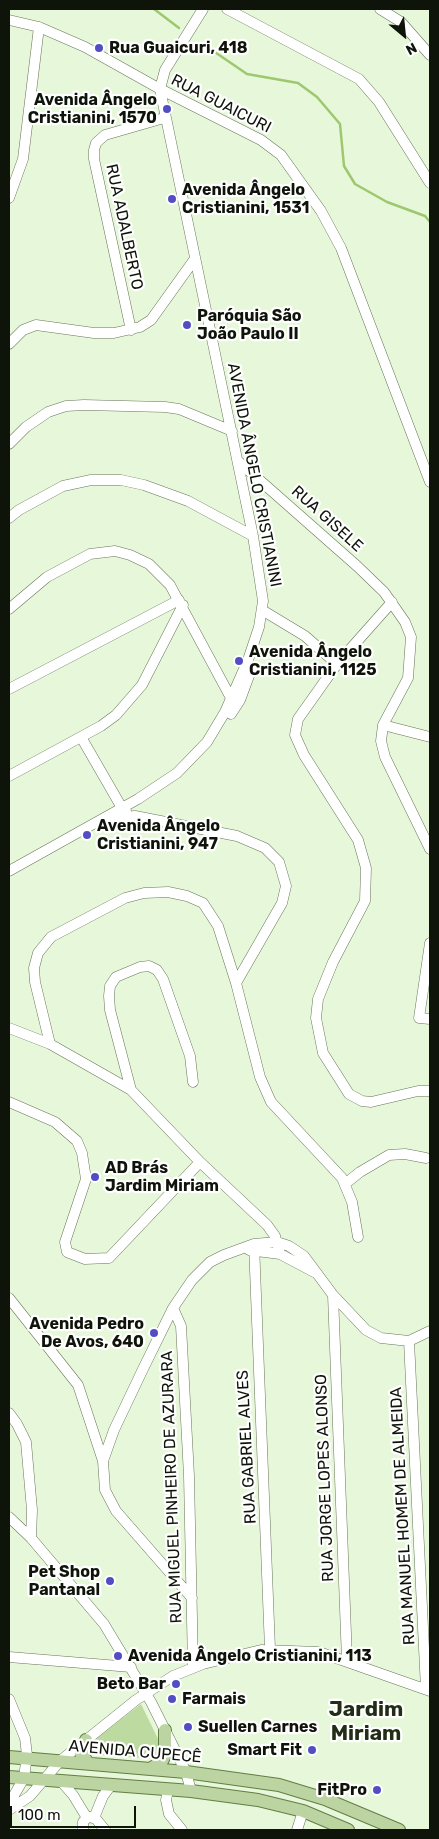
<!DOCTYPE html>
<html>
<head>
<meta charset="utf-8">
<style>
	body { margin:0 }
	#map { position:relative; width:439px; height:1839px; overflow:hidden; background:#e7f7d9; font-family:Rubik,sans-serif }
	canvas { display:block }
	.frame { position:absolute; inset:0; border:10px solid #0f140a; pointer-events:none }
	.north { position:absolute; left:379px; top:10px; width:50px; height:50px; -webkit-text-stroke:4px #fff; paint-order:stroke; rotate:152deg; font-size:14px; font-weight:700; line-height:20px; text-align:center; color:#0f140a }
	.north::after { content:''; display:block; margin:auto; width:18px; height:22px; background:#0f140a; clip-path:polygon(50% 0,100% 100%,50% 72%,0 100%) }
	.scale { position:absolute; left:10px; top:1806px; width:126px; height:22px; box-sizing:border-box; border:2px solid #0f140a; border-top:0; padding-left:6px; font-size:15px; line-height:18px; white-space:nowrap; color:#0f140a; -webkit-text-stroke:4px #fff; paint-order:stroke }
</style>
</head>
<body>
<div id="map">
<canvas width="439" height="1839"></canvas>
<div class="frame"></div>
<div class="north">N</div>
<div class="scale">100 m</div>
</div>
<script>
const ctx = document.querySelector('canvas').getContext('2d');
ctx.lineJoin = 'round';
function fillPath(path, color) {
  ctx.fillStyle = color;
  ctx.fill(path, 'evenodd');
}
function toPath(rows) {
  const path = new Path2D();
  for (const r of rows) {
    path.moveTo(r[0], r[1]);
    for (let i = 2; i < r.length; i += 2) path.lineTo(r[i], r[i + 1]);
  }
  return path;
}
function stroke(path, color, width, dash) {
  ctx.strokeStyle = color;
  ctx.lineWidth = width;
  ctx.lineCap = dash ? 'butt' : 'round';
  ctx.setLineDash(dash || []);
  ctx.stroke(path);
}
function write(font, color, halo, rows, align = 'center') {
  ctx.font = font + ' Rubik,sans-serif';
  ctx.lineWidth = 4.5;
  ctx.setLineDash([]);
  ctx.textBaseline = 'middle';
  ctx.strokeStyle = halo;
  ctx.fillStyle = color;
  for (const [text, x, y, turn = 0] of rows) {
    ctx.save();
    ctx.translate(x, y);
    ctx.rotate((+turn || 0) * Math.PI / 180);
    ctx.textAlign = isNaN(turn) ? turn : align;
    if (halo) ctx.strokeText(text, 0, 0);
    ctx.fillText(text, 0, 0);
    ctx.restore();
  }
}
fillPath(toPath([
	[141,1704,162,1747,157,1759,88,1754,86,1747,88,1745]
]), '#bddaa1');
stroke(toPath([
	[154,9,179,28],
	[203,44,247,74,298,83,317,97,340,124,344,166,355,184,387,202,425,216,430,222]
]), '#9dc86e', 2.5);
const minor = toPath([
	[227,9,359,79,379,102,430,183],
	[380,9,401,22,430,55],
	[9,20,39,27,85,47,160,89,261,140,281,155,321,211,341,248,430,482],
	[9,198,23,159,39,27],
	[131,330,94,159,94,150,96,143,105,135,164,118],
	[9,344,23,330,36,325,94,333,114,333,140,327,151,320,194,260],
	[9,444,26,427,48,412,66,406,84,405,165,407,179,409,232,431],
	[239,462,357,566,384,592,405,622,411,637,408,678,383,725,381,741,385,757,430,849],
	[9,518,19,510,63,486,91,480,121,480,144,485,188,501,253,536],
	[9,609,47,577,90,554,115,551,130,555,149,564,170,585,232,700],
	[262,610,305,636,337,664,298,719,295,735,304,755,358,840,366,868,365,901,333,962,318,999,316,1018,323,1053,349,1094,362,1101,371,1102,418,1091,430,1091],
	[337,664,392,602],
	[9,689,179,600],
	[231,714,240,700,250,673],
	[383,725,430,737],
	[81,737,122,808,126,811],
	[9,776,101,726,116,715,142,685,183,605],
	[106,819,135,816,237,836,265,848,279,862,286,886,282,903,236,983,260,1077,271,1102,342,1178,352,1202,358,1237],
	[9,871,138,799,177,773,207,742,225,712,248,660,259,627,263,601,253,536,160,89,165,70,203,9],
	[430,943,419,1018,430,1019],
	[9,1028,50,1044,131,1090,200,1162,267,1225,275,1236,280,1254],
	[50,1044,35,982,34,968,38,953,51,937,125,898,144,893,168,892,187,896,203,903,218,926,236,983],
	[131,1090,110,1010,109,996,110,986,116,977,140,967,149,966,157,970,163,979,190,1056,193,1082],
	[9,1102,55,1122,77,1141,82,1153,86,1179,65,1242,67,1252,85,1259,109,1258,200,1162],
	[345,1184,360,1172,389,1155,405,1154,426,1158],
	[254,1244,270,1649],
	[249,1250,280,1254,314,1272],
	[333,1295,347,1660],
	[9,1298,78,1385,103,1461],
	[173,1308,181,1326,189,1476,193,1667],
	[409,1341,426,1689],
	[9,1413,17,1424,26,1442,32,1510,31,1538],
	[9,1517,31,1538,104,1624,151,1702,186,1772,191,1791],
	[192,1598,116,1511,105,1490,103,1461,114,1430,143,1369,173,1308,192,1280,210,1262,224,1255,254,1244,277,1242,289,1246,304,1256,333,1295,366,1330,381,1338,409,1341,430,1331],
	[9,1657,131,1667],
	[9,1699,25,1738,27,1755,24,1778,9,1804],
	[60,1780,73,1795,87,1818],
	[168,1790,166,1800,169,1814,182,1830],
	[9,1810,30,1796,60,1761,136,1700,173,1676,203,1664,261,1650,319,1652,430,1691],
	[90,1817,96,1819,105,1830],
	[94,1818,103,1796,112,1784],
	[83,1830,83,1822,87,1818],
	[297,1830,303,1811]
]);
const major = toPath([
	[86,1740,81,1753,88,1763],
	[9,1757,186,1772,279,1785,325,1799,399,1830],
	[152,1768,162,1761,165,1755,165,1730],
	[9,1777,191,1791,258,1800,303,1811,348,1830]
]);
stroke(minor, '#68755b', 11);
stroke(major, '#627e44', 14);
stroke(minor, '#fff', 10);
stroke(major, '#bcd4a2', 12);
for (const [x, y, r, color] of [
	[99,48,5,"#534dc4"],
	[167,109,5,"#534dc4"],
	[172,199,5,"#534dc4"],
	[187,325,5,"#534dc4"],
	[239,661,5,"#534dc4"],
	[87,835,5,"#534dc4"],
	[95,1177,5,"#534dc4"],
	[154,1333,5,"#534dc4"],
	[110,1581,5,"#534dc4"],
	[118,1656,5,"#534dc4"],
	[176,1684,5,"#534dc4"],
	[172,1699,5,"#534dc4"],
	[188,1727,5,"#534dc4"],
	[312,1750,5,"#534dc4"],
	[377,1790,5,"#534dc4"]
]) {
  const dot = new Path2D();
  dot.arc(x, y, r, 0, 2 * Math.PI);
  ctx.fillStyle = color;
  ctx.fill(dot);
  stroke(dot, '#fff', 2);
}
write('bold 16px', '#0f140a', '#fff', [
	["Rua Guaicuri, 418",109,48],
	["Avenida Ângelo",157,100,"right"],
	["Cristianini, 1570",157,118,"right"],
	["Avenida Ângelo",182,190],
	["Cristianini, 1531",182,208],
	["Paróquia São",197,316],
	["João Paulo II",197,334],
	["Avenida Ângelo",249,652],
	["Cristianini, 1125",249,670],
	["Avenida Ângelo",97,826],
	["Cristianini, 947",97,844],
	["AD Brás",105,1168],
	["Jardim Miriam",105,1186],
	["Avenida Pedro",144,1324,"right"],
	["De Avos, 640",144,1342,"right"],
	["Pet Shop",100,1572,"right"],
	["Pantanal",100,1590,"right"],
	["Avenida Ângelo Cristianini, 113",128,1656],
	["Beto Bar",166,1684,"right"],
	["Farmais",182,1699],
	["Suellen Carnes",198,1727],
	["Smart Fit",302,1750,"right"],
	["FitPro",367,1790,"right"]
], 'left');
write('16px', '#0f140a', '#fff', [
	["RUA GUAICURI",221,104,27],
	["RUA ADALBERTO",124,227,78],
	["AVENIDA ÂNGELO CRISTIANINI",254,475,79],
	["RUA GISELE",327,519,42],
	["RUA GABRIEL ALVES",247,1447,-93],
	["RUA JORGE LOPES ALONSO",325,1478,-92],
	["RUA MIGUEL PINHEIRO DE AZURARA",172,1487,-92],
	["RUA MANUEL HOMEM DE ALMEIDA",403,1516,-93],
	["AVENIDA CUPECÊ",135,1752,5]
]);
write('bold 21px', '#222d16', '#fff', [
	["Jardim",366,1710],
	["Miriam",366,1734]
]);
</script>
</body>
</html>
